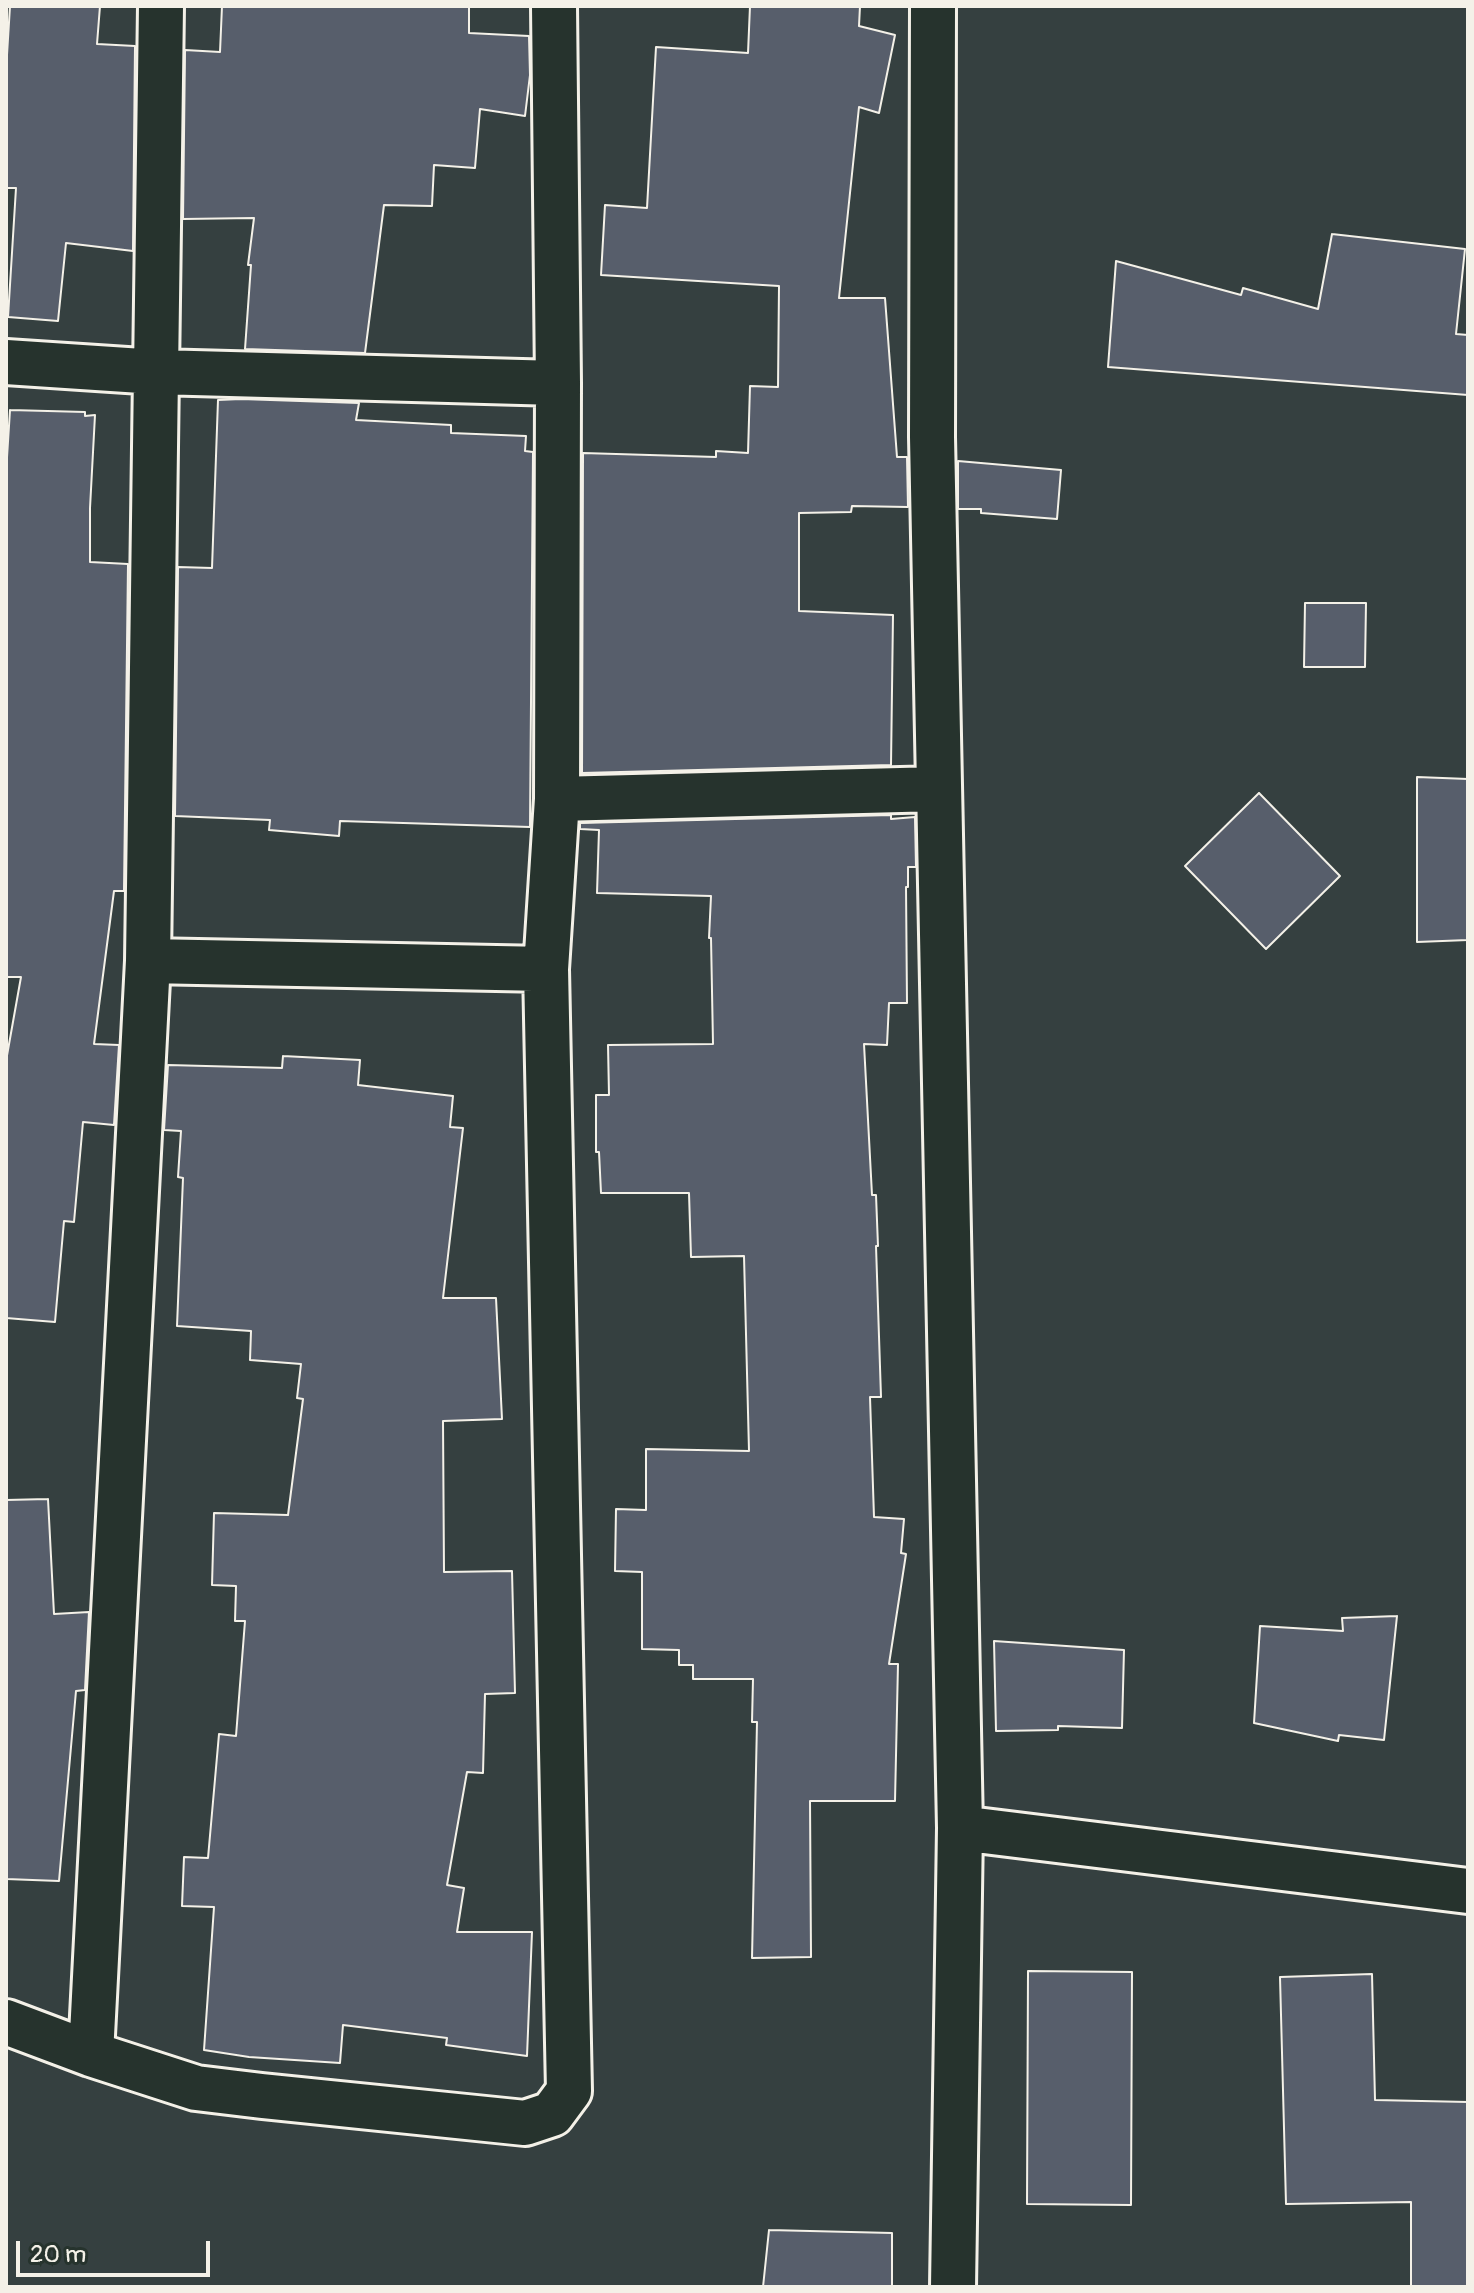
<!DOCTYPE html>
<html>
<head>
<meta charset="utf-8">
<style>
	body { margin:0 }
	#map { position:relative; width:1474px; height:2293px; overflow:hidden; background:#354040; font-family:Pangolin,sans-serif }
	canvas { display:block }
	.frame { position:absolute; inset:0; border:8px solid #f4f1e8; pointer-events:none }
	.scale { position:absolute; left:16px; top:2241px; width:194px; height:36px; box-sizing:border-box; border:4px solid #f4f1e8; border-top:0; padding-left:10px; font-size:24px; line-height:28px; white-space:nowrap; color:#f4f1e8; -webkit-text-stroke:6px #26332d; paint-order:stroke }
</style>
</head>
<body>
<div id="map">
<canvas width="1474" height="2293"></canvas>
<div class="frame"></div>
<div class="scale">20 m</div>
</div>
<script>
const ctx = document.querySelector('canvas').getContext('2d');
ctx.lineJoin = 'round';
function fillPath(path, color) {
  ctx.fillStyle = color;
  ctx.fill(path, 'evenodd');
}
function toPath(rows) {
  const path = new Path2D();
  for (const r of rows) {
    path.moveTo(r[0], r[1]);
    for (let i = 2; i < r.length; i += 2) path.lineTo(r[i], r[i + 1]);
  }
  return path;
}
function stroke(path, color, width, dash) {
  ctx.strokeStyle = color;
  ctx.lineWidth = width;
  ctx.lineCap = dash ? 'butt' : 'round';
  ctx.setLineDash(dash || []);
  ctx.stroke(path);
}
const building = toPath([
	[10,6,100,6,97,44,135,46,133,251,66,243,58,321,8,317,16,188,6,188,6,71,10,6],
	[222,6,469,6,469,33,529,36,530,75,525,116,480,109,475,168,434,165,432,206,384,205,365,353,245,349,251,265,248,265,254,218,183,219,185,50,220,52,222,6],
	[750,6,860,6,859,26,895,35,879,113,859,107,839,298,885,298,897,457,907,457,908,507,852,506,851,512,799,513,799,611,893,615,891,765,582,773,583,453,716,457,716,451,748,453,750,386,778,387,779,286,601,275,605,205,647,208,656,47,748,53,750,6],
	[1332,234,1465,249,1456,334,1468,335,1468,395,1108,367,1116,261,1241,295,1243,288,1318,309,1332,234],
	[241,399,359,403,356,420,451,425,451,433,526,436,525,451,533,452,530,827,340,821,339,836,269,830,270,820,175,816,178,567,212,568,218,400,241,399],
	[10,410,85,412,85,416,95,415,90,508,90,562,128,564,124,891,114,891,94,1044,119,1045,114,1125,83,1122,74,1222,64,1221,55,1322,6,1318,6,1061,21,977,6,977,6,473,10,410],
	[958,461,1061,470,1057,519,981,513,981,509,958,509,958,461],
	[1305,603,1366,603,1365,667,1304,667,1305,603],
	[1417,777,1468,779,1468,940,1417,942,1417,777],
	[1259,793,1340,876,1266,949,1185,866,1259,793],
	[891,815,891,819,915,817,916,867,908,867,908,887,906,887,907,1003,889,1003,887,1045,864,1044,872,1195,876,1195,878,1246,876,1246,881,1397,870,1397,874,1517,904,1519,901,1553,906,1554,889,1664,898,1664,895,1801,810,1801,811,1957,752,1958,757,1722,752,1722,753,1679,693,1679,693,1665,679,1665,679,1650,642,1649,642,1572,615,1571,616,1509,646,1510,646,1449,749,1451,744,1256,691,1257,689,1193,601,1193,599,1152,596,1152,596,1095,609,1095,608,1045,713,1044,711,938,709,938,711,896,597,893,599,830,580,829,580,823,891,815],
	[283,1056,360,1060,358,1085,453,1096,450,1127,463,1128,443,1298,496,1298,502,1419,443,1421,444,1572,512,1571,515,1693,485,1694,483,1773,467,1772,447,1885,464,1888,457,1932,532,1932,527,2056,446,2045,447,2038,343,2025,340,2063,249,2057,204,2050,214,1907,182,1906,184,1857,208,1858,219,1734,236,1736,245,1621,235,1621,236,1586,212,1585,214,1513,288,1515,303,1399,297,1398,301,1364,250,1360,251,1331,177,1326,183,1178,178,1177,181,1131,164,1130,168,1065,282,1068,283,1056],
	[48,1499,54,1614,89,1612,85,1690,76,1691,59,1881,6,1879,6,1500,48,1499],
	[1397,1616,1384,1740,1339,1735,1338,1741,1254,1723,1260,1626,1343,1631,1342,1618,1397,1616],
	[994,1641,1124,1650,1122,1728,1058,1726,1058,1730,996,1731,994,1641],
	[1028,1971,1132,1972,1131,2205,1027,2204,1028,1971],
	[1372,1974,1375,2100,1468,2102,1468,2287,1411,2287,1411,2202,1286,2204,1280,1977,1372,1974],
	[769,2230,892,2233,892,2287,763,2287,769,2230]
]);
fillPath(building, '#575e6b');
stroke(building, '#f4f1e8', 2);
const street = toPath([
	[933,6,932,437,960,1828,953,2287],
	[6,362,157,372,558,383],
	[557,799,939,789],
	[148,961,546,969],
	[960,1828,1468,1891],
	[6,2022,91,2054,196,2088,262,2096,525,2123,552,2114,569,2091,546,969,557,799,558,383,554,6],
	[91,2054,148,961,161,6]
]);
stroke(street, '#f4f1e8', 50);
stroke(street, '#26332d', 44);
</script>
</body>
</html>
